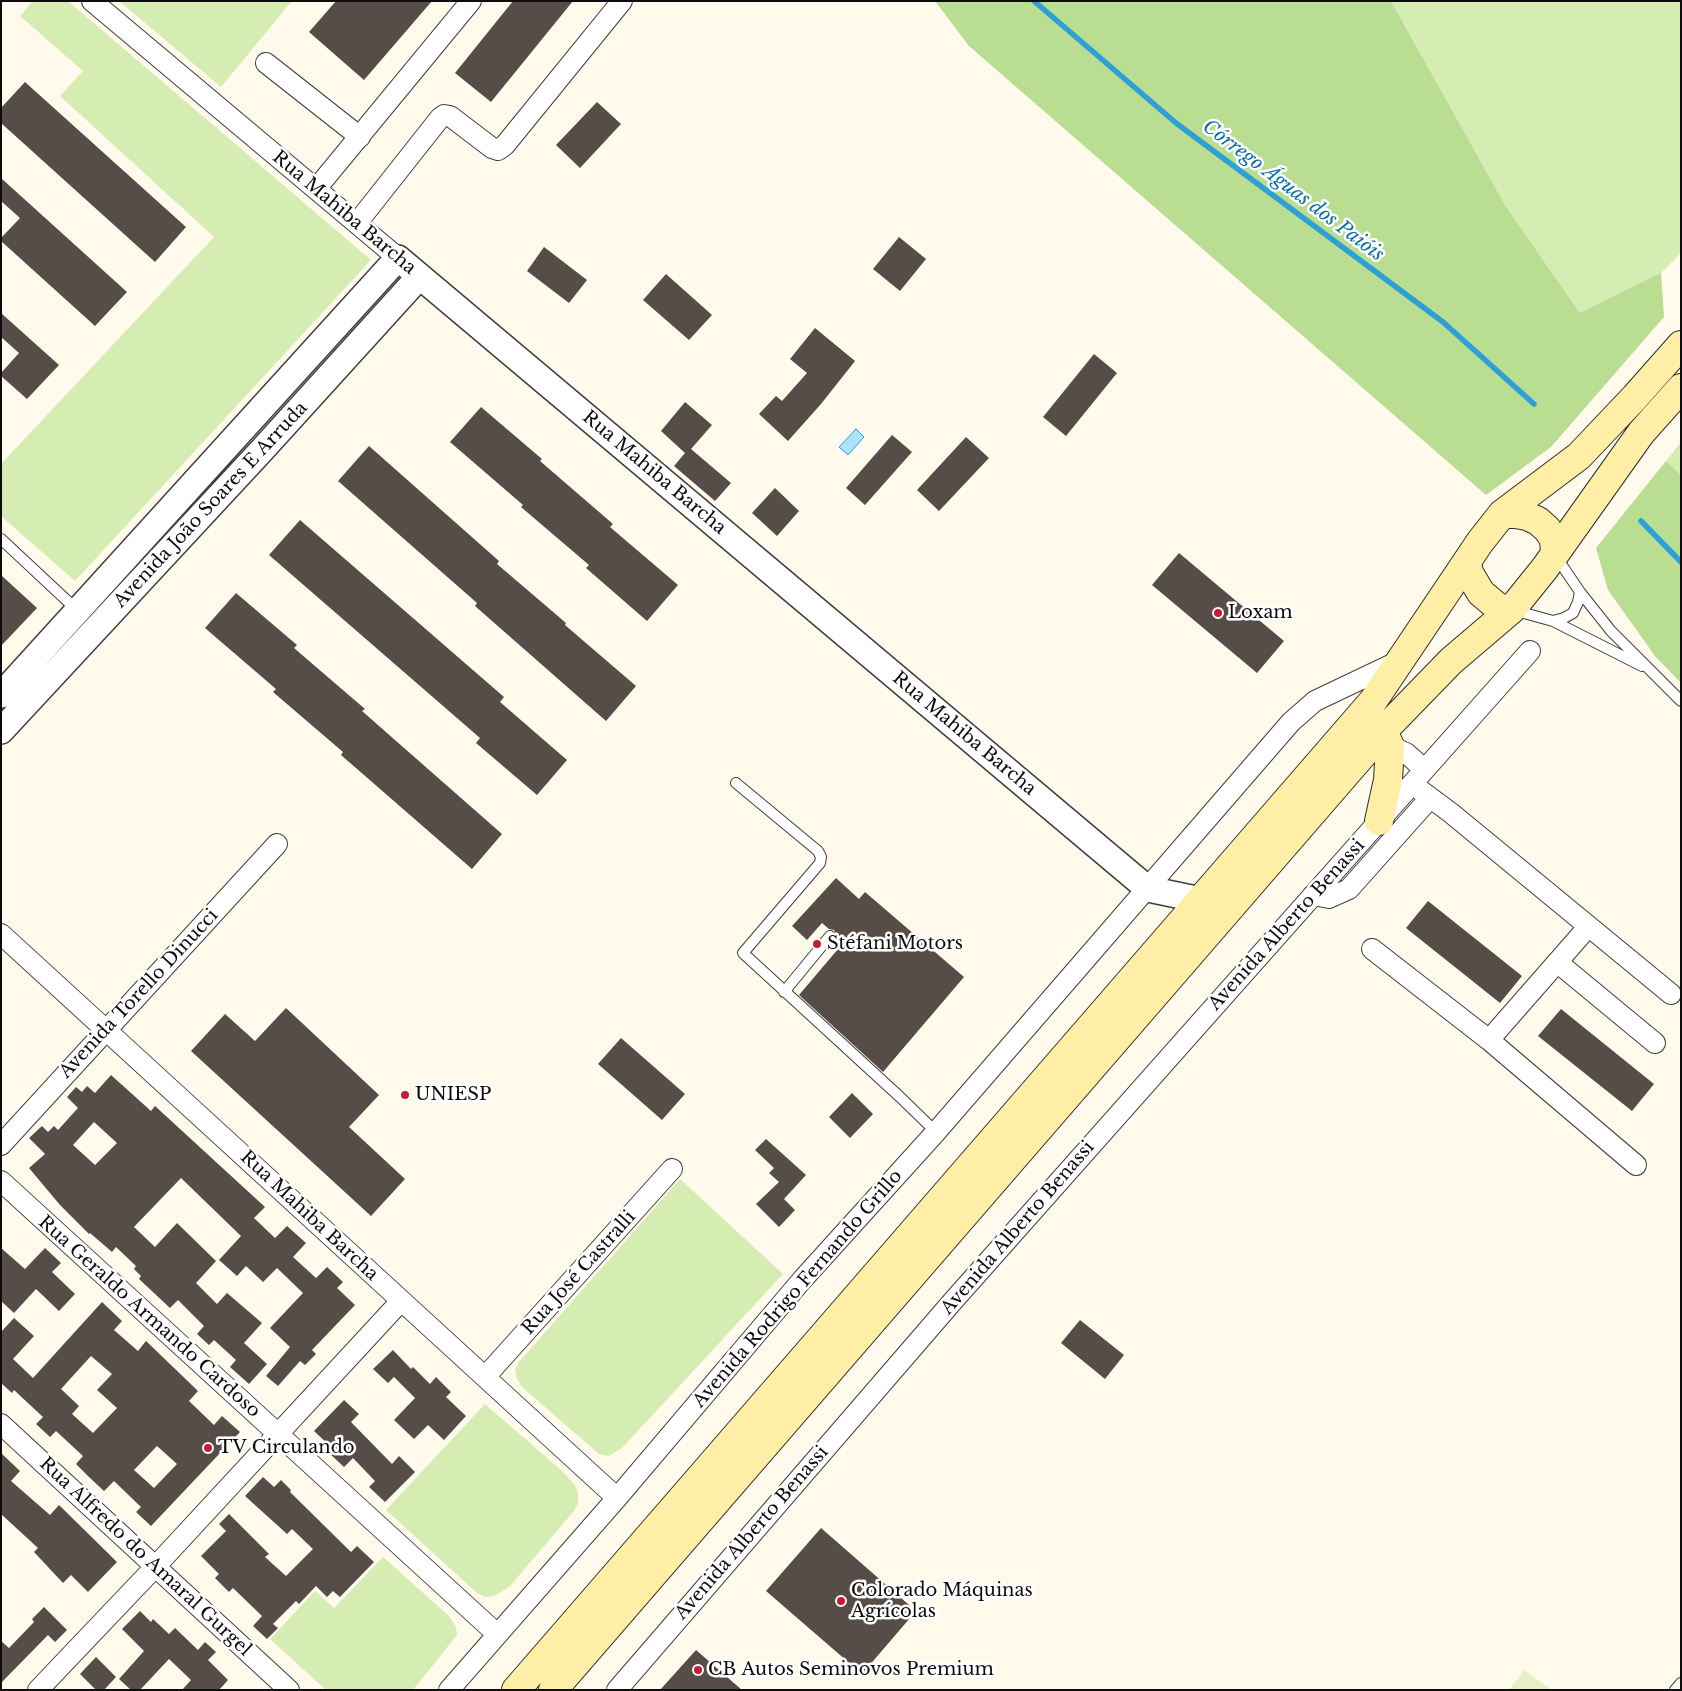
<!DOCTYPE html>
<html>
<head>
<meta charset="utf-8">
<style>
	body { margin:0 }
	#map { position:relative; width:1682px; height:1691px; overflow:hidden; background:#fffaeb; font-family:"Libre Baskerville",serif }
	canvas { display:block }
	.frame { position:absolute; inset:0; border:2px solid #0c0c0c; pointer-events:none }
</style>
</head>
<body>
<div id="map">
<canvas width="1682" height="1691"></canvas>
<div class="frame"></div>
</div>
<script>
const ctx = document.querySelector('canvas').getContext('2d');
ctx.lineJoin = 'round';
function fillPath(path, color) {
  ctx.fillStyle = color;
  ctx.fill(path, 'evenodd');
}
function toPath(rows) {
  const path = new Path2D();
  for (const r of rows) {
    path.moveTo(r[0], r[1]);
    for (let i = 2; i < r.length; i += 2) path.lineTo(r[i], r[i + 1]);
  }
  return path;
}
function stroke(path, color, width, dash) {
  ctx.strokeStyle = color;
  ctx.lineWidth = width;
  ctx.lineCap = dash ? 'butt' : 'round';
  ctx.setLineDash(dash || []);
  ctx.stroke(path);
}
function write(font, color, halo, rows, align = 'center') {
  ctx.font = font + ' "Libre Baskerville",serif';
  ctx.lineWidth = 5;
  ctx.setLineDash([]);
  ctx.textBaseline = 'middle';
  ctx.strokeStyle = halo;
  ctx.fillStyle = color;
  for (const [text, x, y, turn = 0] of rows) {
    ctx.save();
    ctx.translate(x, y);
    ctx.rotate((+turn || 0) * Math.PI / 180);
    ctx.textAlign = isNaN(turn) ? turn : align;
    if (halo) ctx.strokeText(text, 0, 0);
    ctx.fillText(text, 0, 0);
    ctx.restore();
  }
}
fillPath(toPath([
	[33,1,68,1,371,260,75,581,1,516,1,464,214,237,60,96,83,71,20,16],
	[119,1,292,1,221,87],
	[1391,1,1681,1,1681,253,1661,273,1581,314,1505,205],
	[1681,442,1681,475,1666,461],
	[680,1179,783,1274,622,1448,609,1456,599,1454,522,1387,517,1379,515,1370,519,1362],
	[485,1404,561,1470,575,1485,578,1493,578,1503,574,1511,510,1586,501,1592,493,1596,485,1597,477,1593,386,1510],
	[383,1557,449,1616,456,1627,457,1635,413,1690,326,1690,270,1639,315,1591,334,1608]
]), '#d5ecb3');
fillPath(toPath([
	[935,1,1391,1,1505,205,1580,313,1661,273,1664,317,1551,447,1486,495,969,46],
	[1666,461,1681,475,1681,683,1655,656,1608,590,1596,548]
]), '#b9dd91');
fillPath(toPath([
	[1524,1670,1552,1690,1509,1690]
]), '#e6f2c5');
const water = toPath([
	[856,429,864,437,848,455,839,447,856,429]
]);
fillPath(water, '#ace3fa');
stroke(water, '#2fa0d6', 1);
stroke(toPath([
	[1034,1,1176,123,1443,322,1534,404],
	[1641,521,1681,562]
]), '#2fa0d6', 5.5);
fillPath(toPath([
	[336,1,432,1,364,80,309,32],
	[513,1,573,1,491,102,455,73],
	[25,82,186,227,155,262,1,123,1,108],
	[597,102,621,124,580,168,556,145],
	[1,178,127,292,95,326,1,241,1,238,20,218,1,201],
	[899,237,926,259,900,291,873,269],
	[544,247,587,280,569,303,527,271],
	[666,274,712,315,689,340,643,300],
	[1,313,59,365,27,399,1,376,1,373,19,353,1,337],
	[815,328,855,361,821,404,788,441,759,414,776,396,782,401,807,373,790,359],
	[1094,354,1117,373,1066,436,1043,417],
	[685,402,712,425,691,449,731,483,715,501,674,466,685,453,661,431],
	[481,407,542,459,540,461,613,524,610,527,678,585,647,621,586,568,589,565,521,507,523,505,450,442],
	[892,435,912,452,865,505,846,488],
	[966,437,989,458,939,511,917,490],
	[369,446,499,561,497,564,566,623,565,625,636,686,606,721,475,606,477,603,338,481],
	[775,488,799,511,777,536,752,513],
	[300,520,504,697,500,702,567,760,537,795,476,743,480,738,269,555],
	[1179,553,1284,641,1257,673,1152,585],
	[1,575,37,608,1,646],
	[236,593,297,645,294,648,365,709,362,711,502,834,472,869,341,755,343,752,273,692,276,689,205,628],
	[836,878,859,899,865,892,964,977,883,1072,799,995,844,942,837,936,834,930,829,929,822,923,807,940,792,926],
	[1428,901,1522,976,1500,1003,1406,928],
	[286,1008,379,1095,349,1127,405,1179,371,1216,191,1051,225,1014,255,1041],
	[1561,1009,1654,1084,1632,1111,1538,1036],
	[621,1038,685,1094,662,1120,598,1064],
	[111,1075,151,1111,155,1106,265,1207,254,1218,275,1238,287,1226,306,1243,293,1257,316,1278,327,1267,343,1282,337,1288,355,1305,312,1350,316,1354,305,1365,300,1361,278,1386,266,1376,290,1347,270,1328,303,1293,277,1268,263,1282,246,1266,237,1276,219,1260,241,1236,181,1178,134,1227,155,1247,177,1223,216,1261,196,1283,217,1304,227,1293,262,1323,244,1343,267,1364,249,1384,230,1367,236,1360,214,1340,209,1345,197,1334,204,1326,178,1300,170,1308,139,1279,141,1276,134,1269,136,1266,116,1247,112,1252,90,1233,89,1234,60,1205,29,1168,45,1154,29,1138,42,1126,48,1132,54,1126,58,1130,78,1108,67,1097,76,1087,82,1092,87,1086,95,1093],
	[94,1122,117,1143,95,1165,73,1145],
	[852,1093,873,1114,850,1138,829,1117],
	[766,1139,806,1175,784,1199,795,1210,779,1227,756,1204,779,1182,769,1173,774,1168,755,1150],
	[1,1248,25,1269,45,1248,61,1263,52,1272,75,1294,59,1311,36,1289,14,1313,1,1301],
	[102,1302,122,1321,114,1330,138,1351,146,1341,198,1391,189,1401,214,1425,222,1416,240,1432,151,1526,136,1512,141,1507,114,1481,104,1491,89,1477,76,1464,83,1456,56,1431,50,1437,36,1424,43,1417,14,1390,12,1393,1,1383,1,1332,14,1318,34,1336,13,1359,33,1378],
	[91,1356,112,1374,97,1390,117,1408,93,1433,72,1414,79,1406,61,1389],
	[157,1446,177,1464,154,1488,134,1470],
	[1080,1320,1124,1355,1105,1379,1061,1343],
	[393,1350,411,1369,413,1367,430,1384,436,1377,451,1392,446,1397,466,1416,444,1440,428,1425,414,1439,394,1420,415,1398,394,1377,388,1383,373,1369],
	[344,1400,359,1414,351,1422,392,1464,399,1456,415,1472,385,1502,369,1487,375,1481,353,1458,344,1467,327,1451,331,1447,314,1431],
	[1,1453,20,1471,11,1481,50,1515,59,1505,117,1562,88,1592,71,1575,63,1583,34,1552,38,1548,1,1514],
	[263,1477,274,1487,281,1480,291,1490,290,1492,351,1552,357,1546,374,1562,340,1597,333,1591,327,1597,316,1586,299,1604,296,1601,273,1624,278,1628,267,1639,253,1626,262,1616,233,1588,229,1592,215,1578,219,1574,201,1556,226,1531,219,1524,229,1514,269,1554,265,1557,286,1576,313,1549,292,1529,287,1534,245,1496],
	[821,1528,916,1611,862,1674,766,1591],
	[44,1607,67,1630,55,1642,48,1635,1,1683,1,1641,9,1648,34,1622,32,1619],
	[140,1611,151,1622,153,1619,169,1634,175,1628,198,1650,205,1642,216,1652,208,1660,228,1680,219,1690,182,1690,191,1680,169,1659,140,1690,131,1690,119,1679,144,1651,122,1629],
	[696,1650,742,1690,660,1690],
	[96,1657,116,1677,104,1690,96,1690,80,1674]
]), '#564c48');
const service = toPath([
	[1,539,77,610],
	[1555,555,1580,592,1611,631,1681,701],
	[1513,610,1553,621,1642,666],
	[1553,621,1564,618,1573,613,1578,602,1580,592],
	[736,783,818,851,821,857,820,863,743,953,900,1097,936,1132],
	[784,992,830,936],
	[1675,1690,1681,1683]
]);
const minor = toPath([
	[92,1,398,258],
	[266,63,360,137],
	[316,189,471,1],
	[357,223,440,118,444,115,450,116,492,148,498,150,505,145,622,1],
	[1390,746,1406,753,1424,769],
	[1412,784,1451,813,1671,994],
	[1313,895,1329,898,1349,889,1430,798],
	[1,934,617,1498],
	[1372,949,1489,1040,1636,1165],
	[1557,962,1655,1043],
	[1489,1040,1588,927],
	[1,1145,277,844],
	[1,1181,497,1634],
	[485,1377,672,1169],
	[1,1424,289,1690],
	[38,1690,155,1567,401,1301],
	[449,1690,617,1498,802,1280,936,1132,1291,722,1315,701,1399,661],
	[617,1690,953,1301,1530,651]
]);
const tertiary = toPath([
	[1,695,398,258,1148,889,1201,900,1218,902],
	[1,731,262,450,419,277]
]);
const secondary = toPath([
	[1502,514,1515,514,1527,516,1538,521,1547,529,1554,539,1555,554],
	[1467,562,1469,573,1481,593,1499,608,1512,609],
	[1379,821,1388,780,1390,746,1383,731],
	[516,1690,1373,701,1480,542,1502,514,1579,456,1635,397,1681,345],
	[553,1690,1383,731,1451,661,1512,609,1545,568,1641,433,1681,388]
]);
stroke(service, '#3f3f3f', 12);
stroke(minor, '#3f3f3f', 22);
stroke(tertiary, '#3f3f3f', 28);
stroke(secondary, '#2e2e2e', 30);
stroke(service, '#fff', 10);
stroke(minor, '#fff', 20);
stroke(tertiary, '#fff', 25);
stroke(secondary, '#ffeea6', 28);
for (const [x, y, r, color] of [
	[1218,613,5,"#c51c30"],
	[817,944,5,"#c51c30"],
	[405,1095,5,"#c51c30"],
	[208,1448,5,"#c51c30"],
	[841,1601,5,"#c51c30"],
	[698,1670,5,"#c51c30"]
]) {
  const dot = new Path2D();
  dot.arc(x, y, r, 0, 2 * Math.PI);
  ctx.fillStyle = color;
  ctx.fill(dot);
  stroke(dot, '#fff', 2);
}
write('18px', '#0c0c0c', '#fff', [
	["Rua Mahiba Barcha",344,213,40],
	["Rua Mahiba Barcha",654,473,40],
	["Avenida João Soares E Arruda",211,505,-47],
	["Rua Mahiba Barcha",964,734,40],
	["Avenida Alberto Benassi",1287,925,-48],
	["Avenida Torello Dinucci",139,994,-47],
	["Rua Mahiba Barcha",309,1216,43],
	["Avenida Alberto Benassi",1018,1228,-49],
	["Rua José Castralli",579,1273,-48],
	["Avenida Rodrigo Fernando Grillo",798,1289,-49],
	["Rua Geraldo Armando Cardoso",149,1317,42],
	["Avenida Alberto Benassi",752,1533,-49],
	["Rua Alfredo do Amaral Gurgel",145,1557,43]
]);
write('18px', '#0c0c0c', '#fff', [
	["Loxam",1228,613],
	["Stéfani Motors",827,944],
	["UNIESP",415,1095],
	["TV Circulando",218,1448],
	["Colorado Máquinas",851,1591],
	["Agrícolas",851,1612],
	["CB Autos Seminovos Premium",708,1670]
], 'left');
write('italic 19px', '#0e6fa5', '#fff', [
	["Córrego Águas dos Paióis",1293,191,37]
]);
</script>
</body>
</html>
